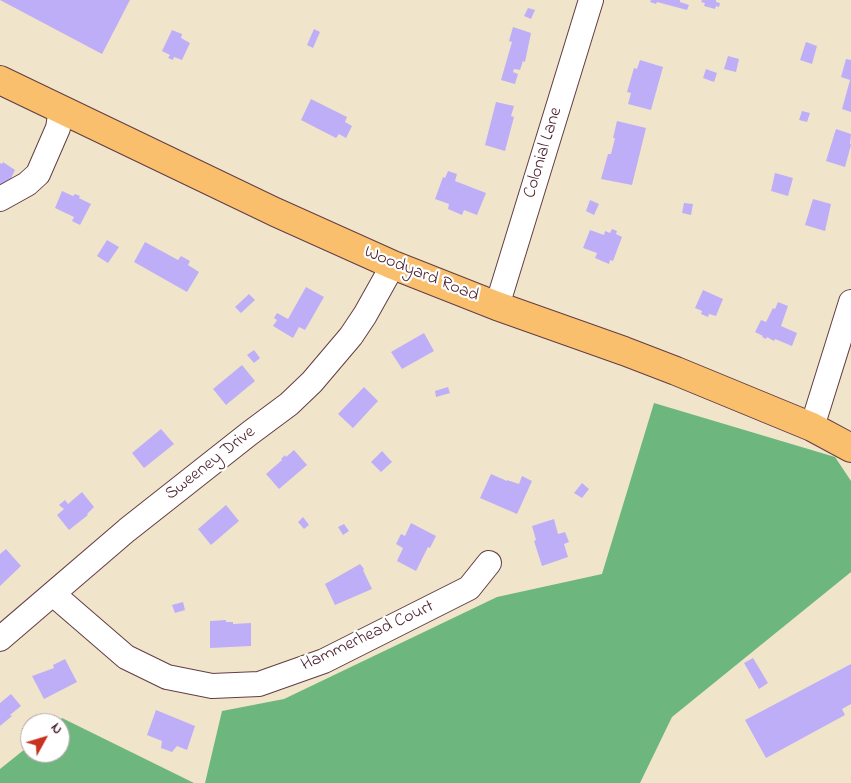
<!DOCTYPE html>
<html>
<head>
<meta charset="utf-8">
<style>
	body { margin:0 }
	#map { position:relative; width:851px; height:783px; overflow:hidden; background:#f0e5ca; font-family:"Indie Flower",sans-serif }
	canvas { display:block }
	.north { position:absolute; left:20px; top:713px; width:50px; height:50px; box-sizing:border-box; background:#fff; border:1px solid #b7a5aa; border-radius:50%; rotate:51deg; font-size:14px; font-weight:700; line-height:20px; text-align:center; color:#4a1f2b }
	.north::after { content:''; display:block; margin:auto; width:18px; height:22px; background:#c8321e; clip-path:polygon(50% 0,100% 100%,50% 72%,0 100%) }
</style>
</head>
<body>
<div id="map">
<canvas width="851" height="783"></canvas>
<div class="north">N</div>
</div>
<script>
const ctx = document.querySelector('canvas').getContext('2d');
ctx.lineJoin = 'round';
function fillPath(path, color) {
  ctx.fillStyle = color;
  ctx.fill(path, 'evenodd');
}
function toPath(rows) {
  const path = new Path2D();
  for (const r of rows) {
    path.moveTo(r[0], r[1]);
    for (let i = 2; i < r.length; i += 2) path.lineTo(r[i], r[i + 1]);
  }
  return path;
}
function stroke(path, color, width, dash) {
  ctx.strokeStyle = color;
  ctx.lineWidth = width;
  ctx.lineCap = dash ? 'butt' : 'round';
  ctx.setLineDash(dash || []);
  ctx.stroke(path);
}
function write(font, color, halo, rows, align = 'center') {
  ctx.font = font + ' "Indie Flower",sans-serif';
  ctx.lineWidth = 4.5;
  ctx.setLineDash([]);
  ctx.textBaseline = 'middle';
  ctx.strokeStyle = halo;
  ctx.fillStyle = color;
  for (const [text, x, y, turn = 0] of rows) {
    ctx.save();
    ctx.translate(x, y);
    ctx.rotate((+turn || 0) * Math.PI / 180);
    ctx.textAlign = isNaN(turn) ? turn : align;
    if (halo) ctx.strokeText(text, 0, 0);
    ctx.fillText(text, 0, 0);
    ctx.restore();
  }
}
fillPath(toPath([
	[654,403,835,457,851,481,851,572,672,717,640,783,205,783,222,711,284,699,497,597,602,574],
	[62,718,194,783,0,783,0,769,30,745,30,753,60,753,60,723,56,723]
]), '#6db67e');
fillPath(toPath([
	[0,0,130,0,102,54],
	[651,0,680,0,680,2,689,5,687,10,657,2,656,4,650,2],
	[702,0,716,0,716,2,720,3,719,7,716,6,715,9,704,6,705,3,701,2],
	[528,8,535,10,531,19,524,16],
	[513,27,531,33,525,62,523,61,520,70,514,69,513,72,518,74,515,84,501,80,512,42,509,41],
	[314,29,320,32,313,48,307,45],
	[172,30,182,34,181,38,190,43,182,60,174,57,173,60,168,58,170,55,162,51],
	[806,42,817,46,812,64,800,60],
	[728,56,739,59,736,72,724,69],
	[846,59,851,60,851,112,842,109,850,80,841,77],
	[640,60,663,67,651,110,628,104,631,93,627,92,634,68,637,69],
	[706,69,717,73,714,82,703,78],
	[311,99,347,117,345,122,352,126,346,138,339,134,336,138,301,120],
	[496,102,514,106,511,116,514,117,505,151,485,145],
	[802,111,810,113,807,122,799,120],
	[617,121,646,128,632,185,601,179,608,154,611,154,615,138,613,138],
	[836,129,851,134,850,143,851,145,845,167,826,161],
	[3,162,15,170,7,187,0,184,0,163,2,164],
	[448,171,457,174,455,181,486,193,477,215,464,210,462,215,448,209,449,204,435,199,443,177,445,178],
	[775,173,793,178,788,196,771,191],
	[62,191,73,196,75,194,80,196,79,198,91,204,80,225,72,221,74,217,55,208],
	[813,199,831,204,825,231,805,225],
	[590,200,599,204,594,215,586,211],
	[684,203,693,204,691,215,682,213],
	[612,229,617,231,616,234,622,237,613,261,610,260,609,264,595,258,597,253,583,248,590,230,604,235,605,231,610,233],
	[107,240,119,247,108,263,97,256],
	[145,242,178,260,181,256,190,261,188,265,199,272,187,292,134,262],
	[306,287,324,297,305,330,299,327,293,338,273,326,277,320,274,318,277,313,288,319],
	[703,290,723,299,716,316,709,314,708,317,701,314,702,311,695,308],
	[249,294,255,300,241,313,235,307],
	[778,302,788,306,781,326,797,333,792,346,775,339,774,341,767,337,766,339,762,337,763,336,755,332,761,320,766,322,773,308,775,309],
	[424,333,434,351,402,369,391,352],
	[254,350,260,358,254,363,247,355],
	[242,365,255,381,226,405,213,389],
	[364,387,378,401,353,428,338,414],
	[448,387,450,393,436,397,435,391],
	[161,429,174,444,144,468,132,453],
	[294,450,307,465,279,489,266,474,282,460,281,459,285,455,286,457],
	[382,451,392,462,381,472,371,462],
	[491,474,507,481,507,480,519,484,522,476,532,481,517,514,480,498],
	[582,483,589,489,582,498,574,493],
	[82,492,94,507,87,514,88,515,69,530,57,515,64,509,59,505,65,500,68,504],
	[226,505,239,521,211,545,198,529],
	[303,517,309,525,304,529,298,522],
	[554,519,558,534,565,532,569,542,564,544,568,557,542,566,534,541,536,540,532,526],
	[411,523,436,536,430,548,428,547,416,571,397,561,403,548,396,544,401,534,405,536],
	[344,524,349,531,343,535,338,527],
	[6,549,21,566,0,586,0,554],
	[360,564,364,569,363,570,372,589,335,605,325,584],
	[183,602,185,610,175,613,172,605],
	[226,620,226,622,233,622,233,624,251,623,251,646,210,648,210,621],
	[753,658,768,683,759,689,744,663],
	[65,659,77,682,44,699,32,676,54,668,53,665],
	[851,664,851,704,842,709,845,715,766,758,745,720],
	[11,694,21,706,10,715,12,716,0,726,0,703],
	[156,710,195,726,187,750,177,746,172,752,161,748,162,741,147,735]
]), '#beaef7');
const minor = toPath([
	[0,199,27,184,38,174,58,128,61,109],
	[497,306,591,0],
	[812,427,851,302],
	[53,594,126,657,167,677,212,686,259,684,324,661,469,588,489,563],
	[0,639,127,530,250,433,289,404,312,382,351,336,365,315,393,265]
]);
const major = toPath([
	[0,80,275,212,393,265,497,306,624,351,676,371,812,427,851,448]
]);
stroke(minor, '#633d43', 26);
stroke(major, '#633d43', 30);
stroke(minor, '#fff', 24);
stroke(major, '#f9bf6d', 28);
write('18px', '#4a1f2b', '#fff', [
	["Colonial Lane",544,153,-73],
	["Woodyard Road",421,275,22],
	["Sweeney Drive",211,464,-38],
	["Hammerhead Court",368,637,-25]
]);
</script>
</body>
</html>
